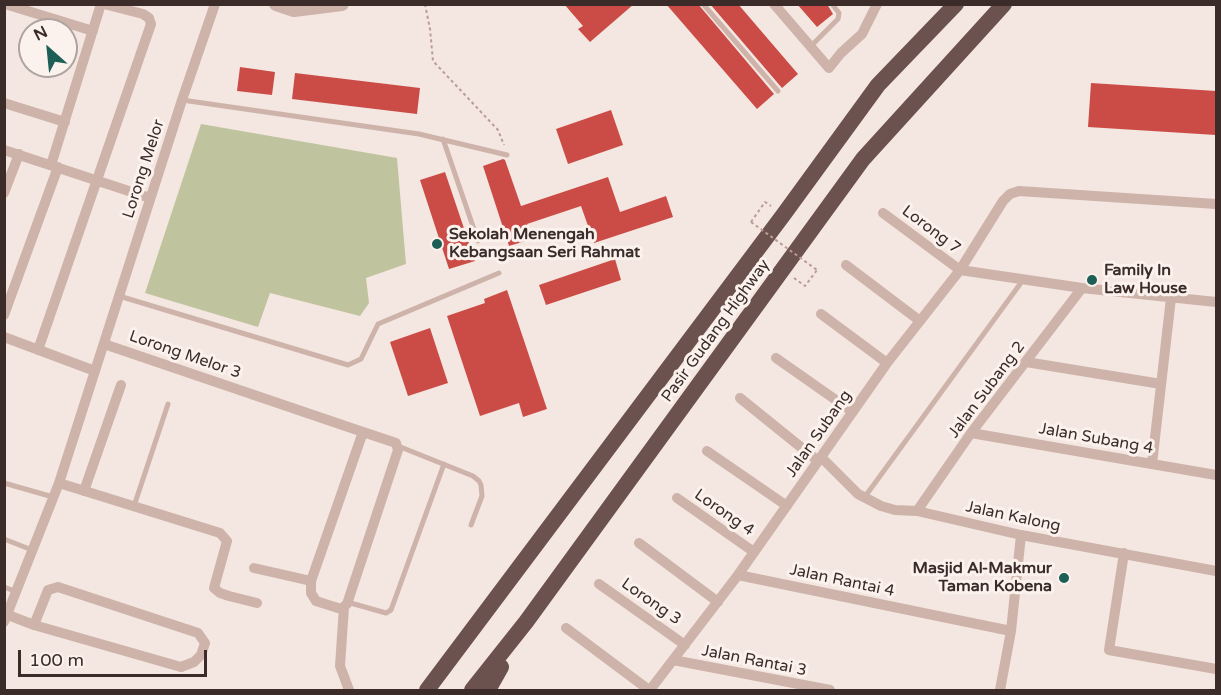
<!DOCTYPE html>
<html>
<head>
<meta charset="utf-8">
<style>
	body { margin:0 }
	#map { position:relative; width:1221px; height:695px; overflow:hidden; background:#f4e6e0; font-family:"Varela Round",sans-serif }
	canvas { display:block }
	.frame { position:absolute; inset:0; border:6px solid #3b2c2a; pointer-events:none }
	.north { position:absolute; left:18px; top:18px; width:60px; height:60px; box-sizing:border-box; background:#fbf2ed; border:2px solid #aea39f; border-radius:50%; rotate:333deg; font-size:16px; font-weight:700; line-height:24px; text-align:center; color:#3b2c2a }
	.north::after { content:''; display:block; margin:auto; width:21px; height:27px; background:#1d5f56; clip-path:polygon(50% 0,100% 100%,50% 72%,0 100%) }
	.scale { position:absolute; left:18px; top:650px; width:189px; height:27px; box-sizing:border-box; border:3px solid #3b2c2a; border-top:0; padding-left:8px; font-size:18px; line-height:21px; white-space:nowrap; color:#3b2c2a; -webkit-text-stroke:4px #fbf2ed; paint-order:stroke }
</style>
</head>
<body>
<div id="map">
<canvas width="1221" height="695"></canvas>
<div class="frame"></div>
<div class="north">N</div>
<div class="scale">100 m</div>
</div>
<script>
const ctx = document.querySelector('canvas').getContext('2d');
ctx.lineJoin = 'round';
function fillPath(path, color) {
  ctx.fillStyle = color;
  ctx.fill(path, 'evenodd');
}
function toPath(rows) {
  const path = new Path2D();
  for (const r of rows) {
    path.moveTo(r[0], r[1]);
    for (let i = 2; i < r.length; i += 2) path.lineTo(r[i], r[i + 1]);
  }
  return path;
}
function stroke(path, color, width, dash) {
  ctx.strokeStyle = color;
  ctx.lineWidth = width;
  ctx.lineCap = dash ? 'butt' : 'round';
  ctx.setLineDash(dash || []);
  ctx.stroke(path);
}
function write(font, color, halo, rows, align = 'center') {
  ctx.font = font + ' "Varela Round",sans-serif';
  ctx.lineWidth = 6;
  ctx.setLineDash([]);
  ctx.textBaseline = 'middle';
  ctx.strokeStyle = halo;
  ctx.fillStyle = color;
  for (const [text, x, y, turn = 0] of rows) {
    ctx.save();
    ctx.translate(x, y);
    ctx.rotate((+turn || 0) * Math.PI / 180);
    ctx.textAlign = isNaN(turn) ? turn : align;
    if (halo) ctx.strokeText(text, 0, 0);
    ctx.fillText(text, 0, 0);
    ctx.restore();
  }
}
fillPath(toPath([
	[201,124,397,158,406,264,366,278,369,303,360,316,270,293,258,327,145,293]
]), '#bfc49e');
fillPath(toPath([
	[564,4,634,4,590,42,578,29,583,26],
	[666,4,698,4,774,94,757,109],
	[710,4,738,4,798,74,782,88],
	[797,4,827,4,833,14,817,27],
	[240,67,275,72,272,95,237,91],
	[295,73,420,88,417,114,292,99],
	[1091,83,1216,91,1216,135,1088,127],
	[611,110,623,145,568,164,556,129],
	[503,159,505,160,521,206,608,177,620,212,666,196,673,217,594,243,581,206,527,224,532,239,509,246,483,166],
	[445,172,475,261,449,269,420,180],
	[615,259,621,280,546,305,539,285],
	[507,290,547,409,523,417,519,403,480,416,447,316,485,303,484,299],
	[430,328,448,383,408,396,390,342]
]), '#cb4c47');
stroke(toPath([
	[425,4,430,29,433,61,498,130,504,145],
	[751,222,765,202,771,206],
	[794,278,805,286,817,270]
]), '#b99d94', 2, [3, 3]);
stroke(toPath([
	[703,4,778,91],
	[811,46,838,19,839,13,832,4],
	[182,100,419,134,507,155],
	[443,139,478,241],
	[119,296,348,365,361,359,378,324,499,273],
	[398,446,473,476,479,481,481,485,482,496,471,525],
	[4,483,53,497],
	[864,498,1023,280],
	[134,506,168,404],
	[4,539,32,550],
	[4,587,17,592],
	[347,602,386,613,391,610,444,464]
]), '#cdb3aa', 5);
stroke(toPath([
	[5,4,93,31],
	[774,4,829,68,841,53,862,34,877,4],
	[4,103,65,122],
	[4,150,150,198],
	[51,165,101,4],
	[4,193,19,154],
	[883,213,960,270,1082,288,1216,302],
	[846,265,920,321],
	[821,314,887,363],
	[4,315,58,167],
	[4,337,95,371],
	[104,344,363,432,396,443,398,450,347,604,341,609,316,601,311,593,311,581,363,432],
	[38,350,151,24,149,18,143,14,104,4],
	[776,358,853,412],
	[1026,362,1161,384],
	[740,398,818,461],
	[971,433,1216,475],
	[707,451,787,506],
	[821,457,858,494,881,506,895,510,917,511,1021,535,1216,571],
	[1152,464,1171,298],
	[59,483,220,533,227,541,214,588,220,593,229,596,257,603],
	[84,491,121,385],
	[677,498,754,552],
	[917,511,971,433,1082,288],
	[639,543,718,602],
	[1124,553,1109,650,1216,669],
	[254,568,311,581],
	[738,575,1011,631],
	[599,584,685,645],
	[344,607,340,666,349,690],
	[8,615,34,625,181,667,194,662,201,655,205,643,198,633,58,587,48,590,34,625],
	[4,622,59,483,182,100,215,4],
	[566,628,649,690],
	[673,660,830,690],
	[650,690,738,575,887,363,960,270,1003,201,1010,194,1019,191,1216,204],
	[1000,690,1011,631,1021,535]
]), '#cdb3aa', 10);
stroke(toPath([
	[276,4,294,10,342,4]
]), '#cdb3aa', 14);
stroke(toPath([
	[427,690,784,214,878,85,956,4],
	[472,690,526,622,863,159,1004,4],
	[488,690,501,667]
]), '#6c524e', 16);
stroke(toPath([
	[751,222,817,270]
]), '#b99d94', 2, [3, 3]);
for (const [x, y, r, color] of [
	[437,244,6,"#1d5f56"],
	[1092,280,6,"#1d5f56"],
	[1064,578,6,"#1d5f56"]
]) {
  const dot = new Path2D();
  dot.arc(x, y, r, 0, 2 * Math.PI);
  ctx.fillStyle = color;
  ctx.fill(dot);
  stroke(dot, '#fbf2ed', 2);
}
write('16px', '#3b2c2a', '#fbf2ed', [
	["Lorong Melor",144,169,-72],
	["Lorong 7",931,230,37],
	["Pasir Gudang Highway",716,331,-54],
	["Lorong Melor 3",185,355,19],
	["Jalan Subang 2",987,390,-53],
	["Jalan Subang",819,434,-55],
	["Jalan Subang 4",1096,439,10],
	["Lorong 4",724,513,35],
	["Jalan Kalong",1013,517,12],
	["Jalan Rantai 4",842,581,12],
	["Lorong 3",651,602,35],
	["Jalan Rantai 3",754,661,11]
]);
write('bold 16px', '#3b2c2a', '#fbf2ed', [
	["Sekolah Menengah",449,235],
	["Kebangsaan Seri Rahmat",449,253],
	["Family In",1104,271],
	["Law House",1104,289],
	["Masjid Al-Makmur",1052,569,"right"],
	["Taman Kobena",1052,587,"right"]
], 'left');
</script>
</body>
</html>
